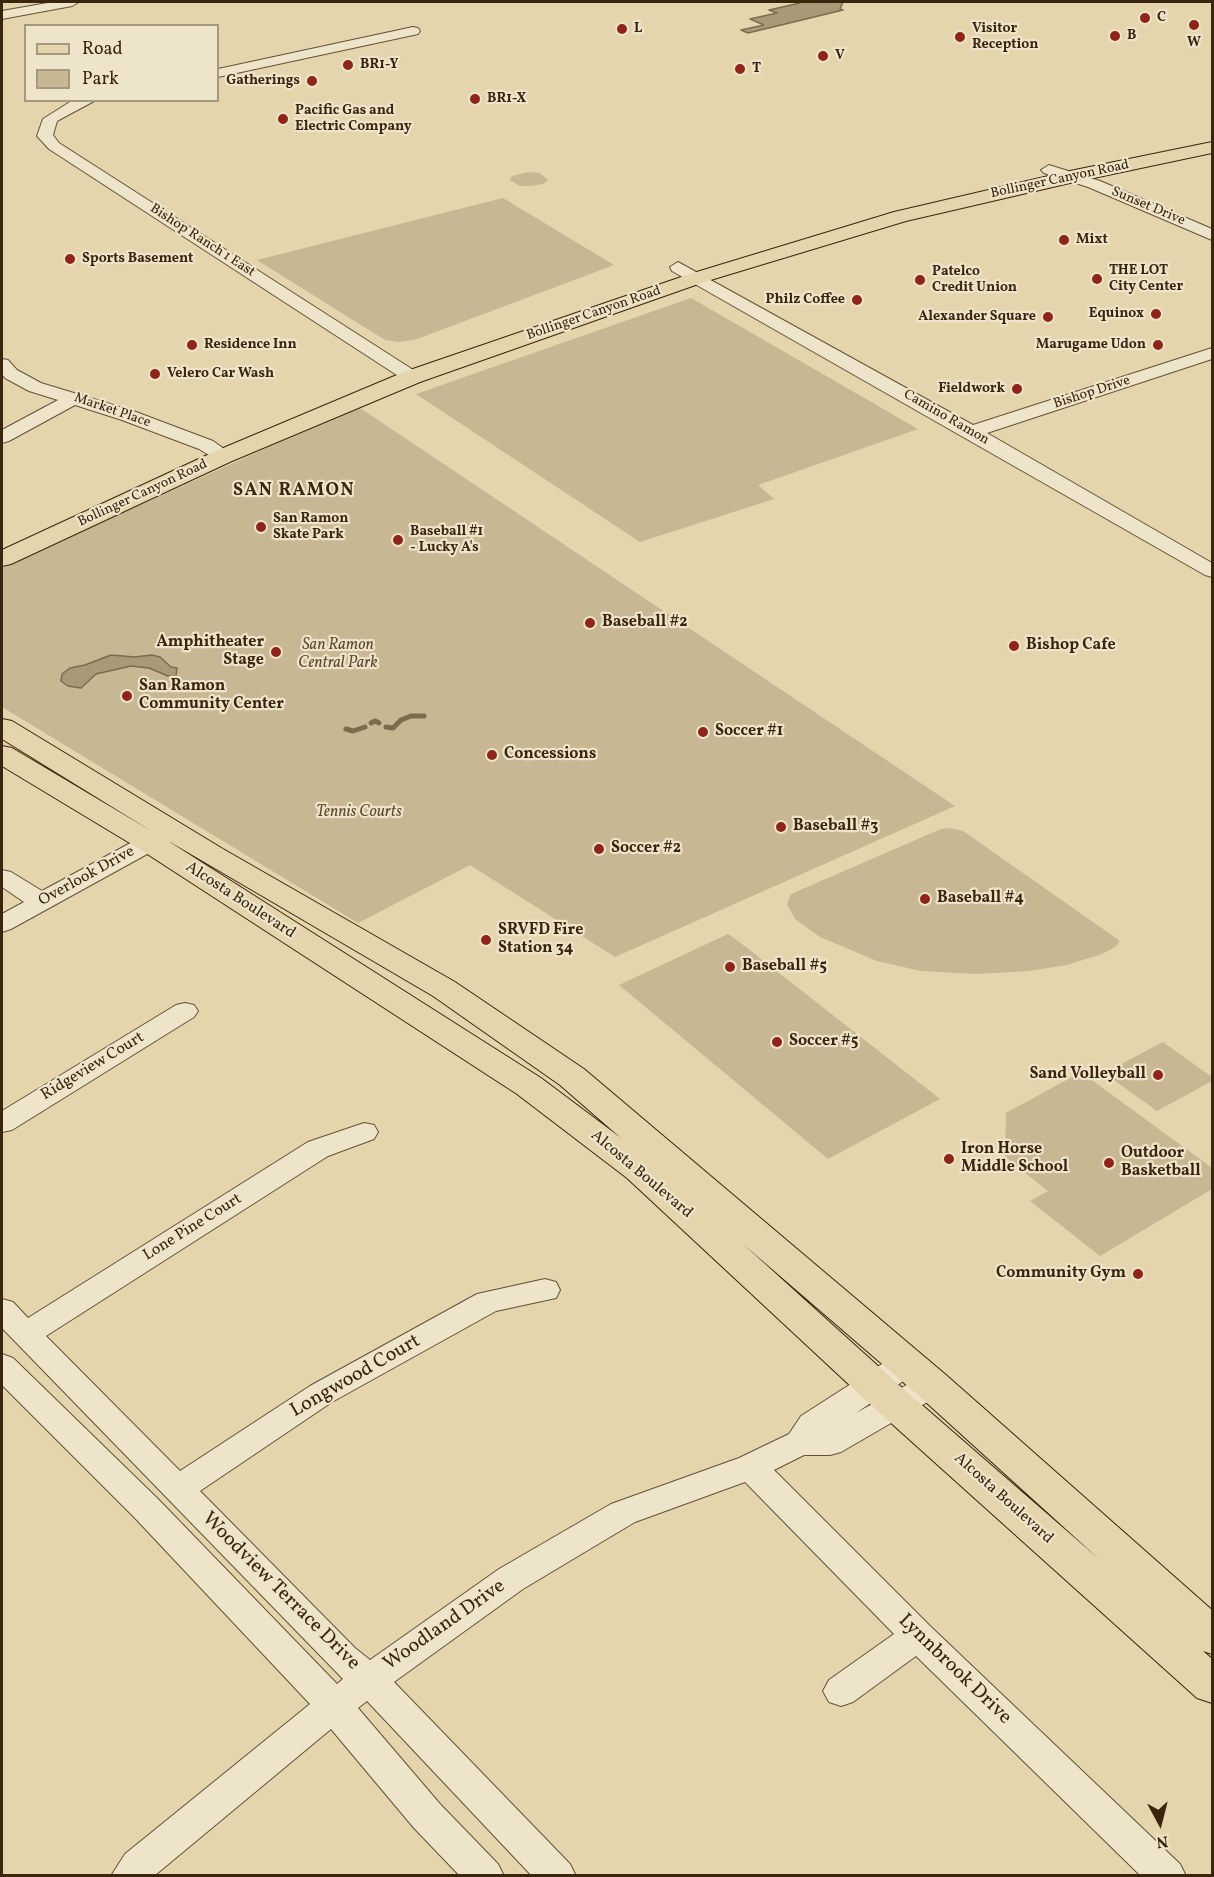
<!DOCTYPE html>
<html>
<head>
<meta charset="utf-8">
<style>
	body { margin:0 }
	#map { position:relative; width:1214px; height:1877px; overflow:hidden; background:#e4d5ad; font-family:Vollkorn,serif }
	canvas { display:block }
	.frame { position:absolute; inset:0; border:3px solid #3a250e; pointer-events:none }
	.legend { position:absolute; left:24px; top:24px; width:195px; height:78px; box-sizing:border-box; background:#ede4ca; border:2px solid #a5987f; margin:0; padding:8px 10px; list-style:none; font-size:18px; color:#3a250e }
	.legend li { display:flex; align-items:center; gap:12px; height:30px }
	.legend b { width:30px; border:2px solid #a5987f }
	.north { position:absolute; left:1130px; top:1793px; width:60px; height:60px; -webkit-text-stroke:4px #ede4ca; paint-order:stroke; rotate:173deg; font-size:16px; font-weight:700; line-height:24px; text-align:center; color:#3a250e }
	.north::after { content:''; display:block; margin:auto; width:21px; height:27px; background:#3a250e; clip-path:polygon(50% 0,100% 100%,50% 72%,0 100%) }
</style>
</head>
<body>
<div id="map">
<canvas width="1214" height="1877"></canvas>
<div class="frame"></div>
<ul class="legend">
<li><b style="height:8px;background:#e4d5ad"></b>Road</li>
<li><b style="height:16px;background:#c7b792"></b>Park</li>
</ul>
<div class="north">N</div>
</div>
<script>
const ctx = document.querySelector('canvas').getContext('2d');
ctx.lineJoin = 'round';
function fillPath(path, color) {
  ctx.fillStyle = color;
  ctx.fill(path, 'evenodd');
}
function toPath(rows) {
  const path = new Path2D();
  for (const r of rows) {
    path.moveTo(r[0], r[1]);
    for (let i = 2; i < r.length; i += 2) path.lineTo(r[i], r[i + 1]);
  }
  return path;
}
function stroke(path, color, width, dash) {
  ctx.strokeStyle = color;
  ctx.lineWidth = width;
  ctx.lineCap = dash ? 'butt' : 'round';
  ctx.setLineDash(dash || []);
  ctx.stroke(path);
}
function write(font, color, halo, rows, align = 'center') {
  ctx.font = font + ' Vollkorn,serif';
  ctx.lineWidth = 4.5;
  ctx.setLineDash([]);
  ctx.textBaseline = 'middle';
  ctx.strokeStyle = halo;
  ctx.fillStyle = color;
  for (const [text, x, y, turn = 0] of rows) {
    ctx.save();
    ctx.translate(x, y);
    ctx.rotate((+turn || 0) * Math.PI / 180);
    ctx.textAlign = isNaN(turn) ? turn : align;
    if (halo) ctx.strokeText(text, 0, 0);
    ctx.fillText(text, 0, 0);
    ctx.restore();
  }
}
fillPath(toPath([
	[528,172,540,173,548,180,543,184,531,186,520,186,510,180,512,176],
	[503,198,614,265,414,340,398,342,385,340,257,260],
	[691,298,918,429,758,485,774,499,640,542,416,394],
	[360,408,955,806,615,957,470,865,358,923,2,707,2,568,264,449],
	[949,828,963,831,1120,941,1115,947,1102,954,1067,965,1029,971,976,974,921,971,877,961,820,937,795,919,787,904,791,894,941,829],
	[728,934,742,944,940,1099,828,1159,619,985],
	[1163,1042,1212,1077,1212,1081,1157,1111,1104,1073],
	[1081,1072,1212,1168,1212,1189,1100,1256,1030,1201,1048,1191,1005,1157,1006,1113]
]), '#c7b792');
const water = toPath([
	[796,2,843,2,840,9,843,10,748,33,741,30,764,25,750,19,777,13,769,10,800,3,796,2],
	[111,655,135,657,152,655,160,657,171,667,177,668,176,676,168,676,149,668,131,666,96,674,81,688,68,686,61,681,62,674,70,668,85,665,111,655]
]);
fillPath(water, '#a97');
stroke(water, '#7d6b4d', 1.5);
stroke(toPath([
	[371,723,375,721,379,723],
	[386,727,393,728,401,720,411,716,424,716],
	[346,729,353,731,365,727]
]), '#7d6b4d', 5);
const minor = toPath([
	[53,2,79,2,72,6,2,19,2,11,53,2],
	[413,27,418,28,420,31,418,34,218,77,218,69,413,27],
	[73,100,96,100,57,121,53,135,59,143,418,373,421,377,418,381,406,381,49,149,37,136,43,119,73,100],
	[1049,165,1100,181,1212,229,1212,240,1088,187,1044,173,1041,170,1049,165],
	[678,262,973,425,1212,348,1212,359,987,433,1212,563,1212,577,1205,575,672,271,670,267,678,262],
	[2,359,8,360,17,370,41,383,136,412,213,441,234,456,231,460,217,460,199,449,122,420,75,405,9,441,2,443,2,430,58,400,29,391,5,378,2,374,2,359],
	[169,825,178,827,181,832,178,837,11,929,2,932,2,914,24,902,2,887,2,870,11,872,42,891,160,827,169,825],
	[185,1003,194,1005,198,1011,194,1017,12,1130,2,1132,2,1111,176,1005,185,1003],
	[364,1123,374,1125,378,1132,374,1139,328,1156,46,1336,180,1471,310,1386,477,1294,545,1279,556,1282,560,1290,556,1298,496,1311,332,1402,200,1491,355,1648,370,1660,499,1569,611,1504,739,1458,789,1434,801,1416,896,1355,907,1351,918,1355,923,1363,918,1371,856,1413,921,1377,932,1373,943,1377,948,1385,943,1393,841,1452,830,1455,804,1455,774,1470,930,1626,1180,1864,1186,1876,1141,1876,916,1656,853,1702,841,1706,829,1702,823,1691,829,1680,894,1634,745,1482,635,1522,523,1589,394,1682,570,1864,576,1876,532,1876,367,1701,358,1708,440,1804,498,1864,504,1876,460,1876,414,1828,331,1729,154,1876,111,1876,125,1854,310,1704,134,1517,2,1385,2,1354,13,1358,158,1499,337,1684,343,1679,2,1328,2,1299,13,1302,28,1318,308,1142,364,1123]
]);
const major = toPath([
	[1212,142,1212,153,1070,183,906,221,704,282,420,382,232,461,11,564,2,566,2,550,216,451,404,372,690,274,894,212,1070,171,1212,142],
	[2,719,12,721,223,849,455,982,584,1069,946,1375,1212,1610,1212,1654,1203,1651,1212,1659,1212,1703,1197,1698,871,1405,627,1178,517,1094,138,848,2,766,2,746,12,748,153,832,2,739,2,719],
	[165,839,433,996,560,1085,621,1138,541,1078,165,839],
	[743,1244,918,1395,1099,1559,899,1385,743,1244]
]);
stroke(minor, '#645136', 2);
stroke(major, '#3a250e', 2);
fillPath(minor, '#ede4ca');
fillPath(major, '#e4d5ad');
for (const [x, y, r, color] of [
	[1145,18,6,"#8f2418"],
	[1194,25,6,"#8f2418"],
	[622,29,6,"#8f2418"],
	[1115,36,6,"#8f2418"],
	[960,37,6,"#8f2418"],
	[823,56,6,"#8f2418"],
	[348,65,6,"#8f2418"],
	[740,69,6,"#8f2418"],
	[312,81,6,"#8f2418"],
	[475,99,6,"#8f2418"],
	[283,119,6,"#8f2418"],
	[1064,240,6,"#8f2418"],
	[70,259,6,"#8f2418"],
	[1097,279,6,"#8f2418"],
	[920,280,6,"#8f2418"],
	[857,300,6,"#8f2418"],
	[1156,314,6,"#8f2418"],
	[1048,317,6,"#8f2418"],
	[192,345,6,"#8f2418"],
	[1158,345,6,"#8f2418"],
	[155,374,6,"#8f2418"],
	[1017,389,6,"#8f2418"],
	[261,527,6,"#8f2418"],
	[398,540,6,"#8f2418"],
	[590,623,6,"#8f2418"],
	[1014,646,6,"#8f2418"],
	[276,652,6,"#8f2418"],
	[127,696,6,"#8f2418"],
	[703,732,6,"#8f2418"],
	[492,755,6,"#8f2418"],
	[781,827,6,"#8f2418"],
	[599,849,6,"#8f2418"],
	[925,899,6,"#8f2418"],
	[486,940,6,"#8f2418"],
	[730,967,6,"#8f2418"],
	[777,1042,6,"#8f2418"],
	[1158,1075,6,"#8f2418"],
	[949,1159,6,"#8f2418"],
	[1109,1163,6,"#8f2418"],
	[1138,1274,6,"#8f2418"]
]) {
  const dot = new Path2D();
  dot.arc(x, y, r, 0, 2 * Math.PI);
  ctx.fillStyle = color;
  ctx.fill(dot);
  stroke(dot, '#ede4ca', 2);
}
write('bold 14px', '#3a250e', '#ede4ca', [
	["C",1157,18],
	["L",634,29],
	["Visitor",972,29],
	["Reception",972,45],
	["B",1127,36],
	["W",1194,43,"center"],
	["V",835,56],
	["BR1-Y",360,65],
	["T",752,69],
	["Gatherings",300,81,"right"],
	["BR1-X",487,99],
	["Pacific Gas and",295,111],
	["Electric Company",295,127],
	["Mixt",1076,240],
	["Sports Basement",82,259],
	["THE LOT",1109,271],
	["City Center",1109,287],
	["Patelco",932,272],
	["Credit Union",932,288],
	["Philz Coffee",845,300,"right"],
	["Equinox",1144,314,"right"],
	["Alexander Square",1036,317,"right"],
	["Residence Inn",204,345],
	["Marugame Udon",1146,345,"right"],
	["Velero Car Wash",167,374],
	["Fieldwork",1005,389,"right"],
	["San Ramon",273,519],
	["Skate Park",273,535],
	["Baseball #1",410,532],
	["- Lucky A's",410,548]
], 'left');
write('14px', '#3a250e', '#ede4ca', [
	["Bollinger Canyon Road",1060,180,-12],
	["Sunset Drive",1148,207,23],
	["Bishop Ranch 1 East",202,241,33],
	["Bollinger Canyon Road",594,314,-19],
	["Bishop Drive",1092,393,-18],
	["Market Place",112,411,19],
	["Camino Ramon",946,418,30],
	["Bollinger Canyon Road",143,494,-25]
]);
write('bold 16px', '#3a250e', '#ede4ca', [
	["Baseball #2",602,623],
	["Amphitheater",264,643,"right"],
	["Stage",264,661,"right"],
	["Bishop Cafe",1026,646],
	["San Ramon",139,687],
	["Community Center",139,705],
	["Soccer #1",715,732],
	["Concessions",504,755],
	["Baseball #3",793,827],
	["Soccer #2",611,849],
	["Baseball #4",937,899],
	["SRVFD Fire",498,931],
	["Station 34",498,949],
	["Baseball #5",742,967],
	["Soccer #5",789,1042],
	["Sand Volleyball",1146,1075,"right"],
	["Iron Horse",961,1150],
	["Middle School",961,1168],
	["Outdoor",1121,1154],
	["Basketball",1121,1172],
	["Community Gym",1126,1274,"right"]
], 'left');
write('italic 16px', '#5d4a2f', '#ede4ca', [
	["San Ramon",338,646],
	["Central Park",338,664],
	["Tennis Courts",359,813]
]);
write('16px', '#3a250e', '#ede4ca', [
	["Overlook Drive",87,877,-29],
	["Alcosta Boulevard",240,901,33],
	["Ridgeview Court",93,1067,-31],
	["Alcosta Boulevard",641,1175,40],
	["Lone Pine Court",193,1228,-32],
	["Alcosta Boulevard",1003,1499,42]
]);
ctx.letterSpacing = '1.5px';
write('bold 18px', '#3a250e', '#ede4ca', [
	["SAN RAMON",294,492]
]);
ctx.letterSpacing = '0px';
write('20px', '#3a250e', '#ede4ca', [
	["Longwood Court",356,1377,-30],
	["Woodview Terrace Drive",280,1592,45],
	["Woodland Drive",445,1626,-35],
	["Lynnbrook Drive",954,1670,44]
]);
</script>
</body>
</html>
